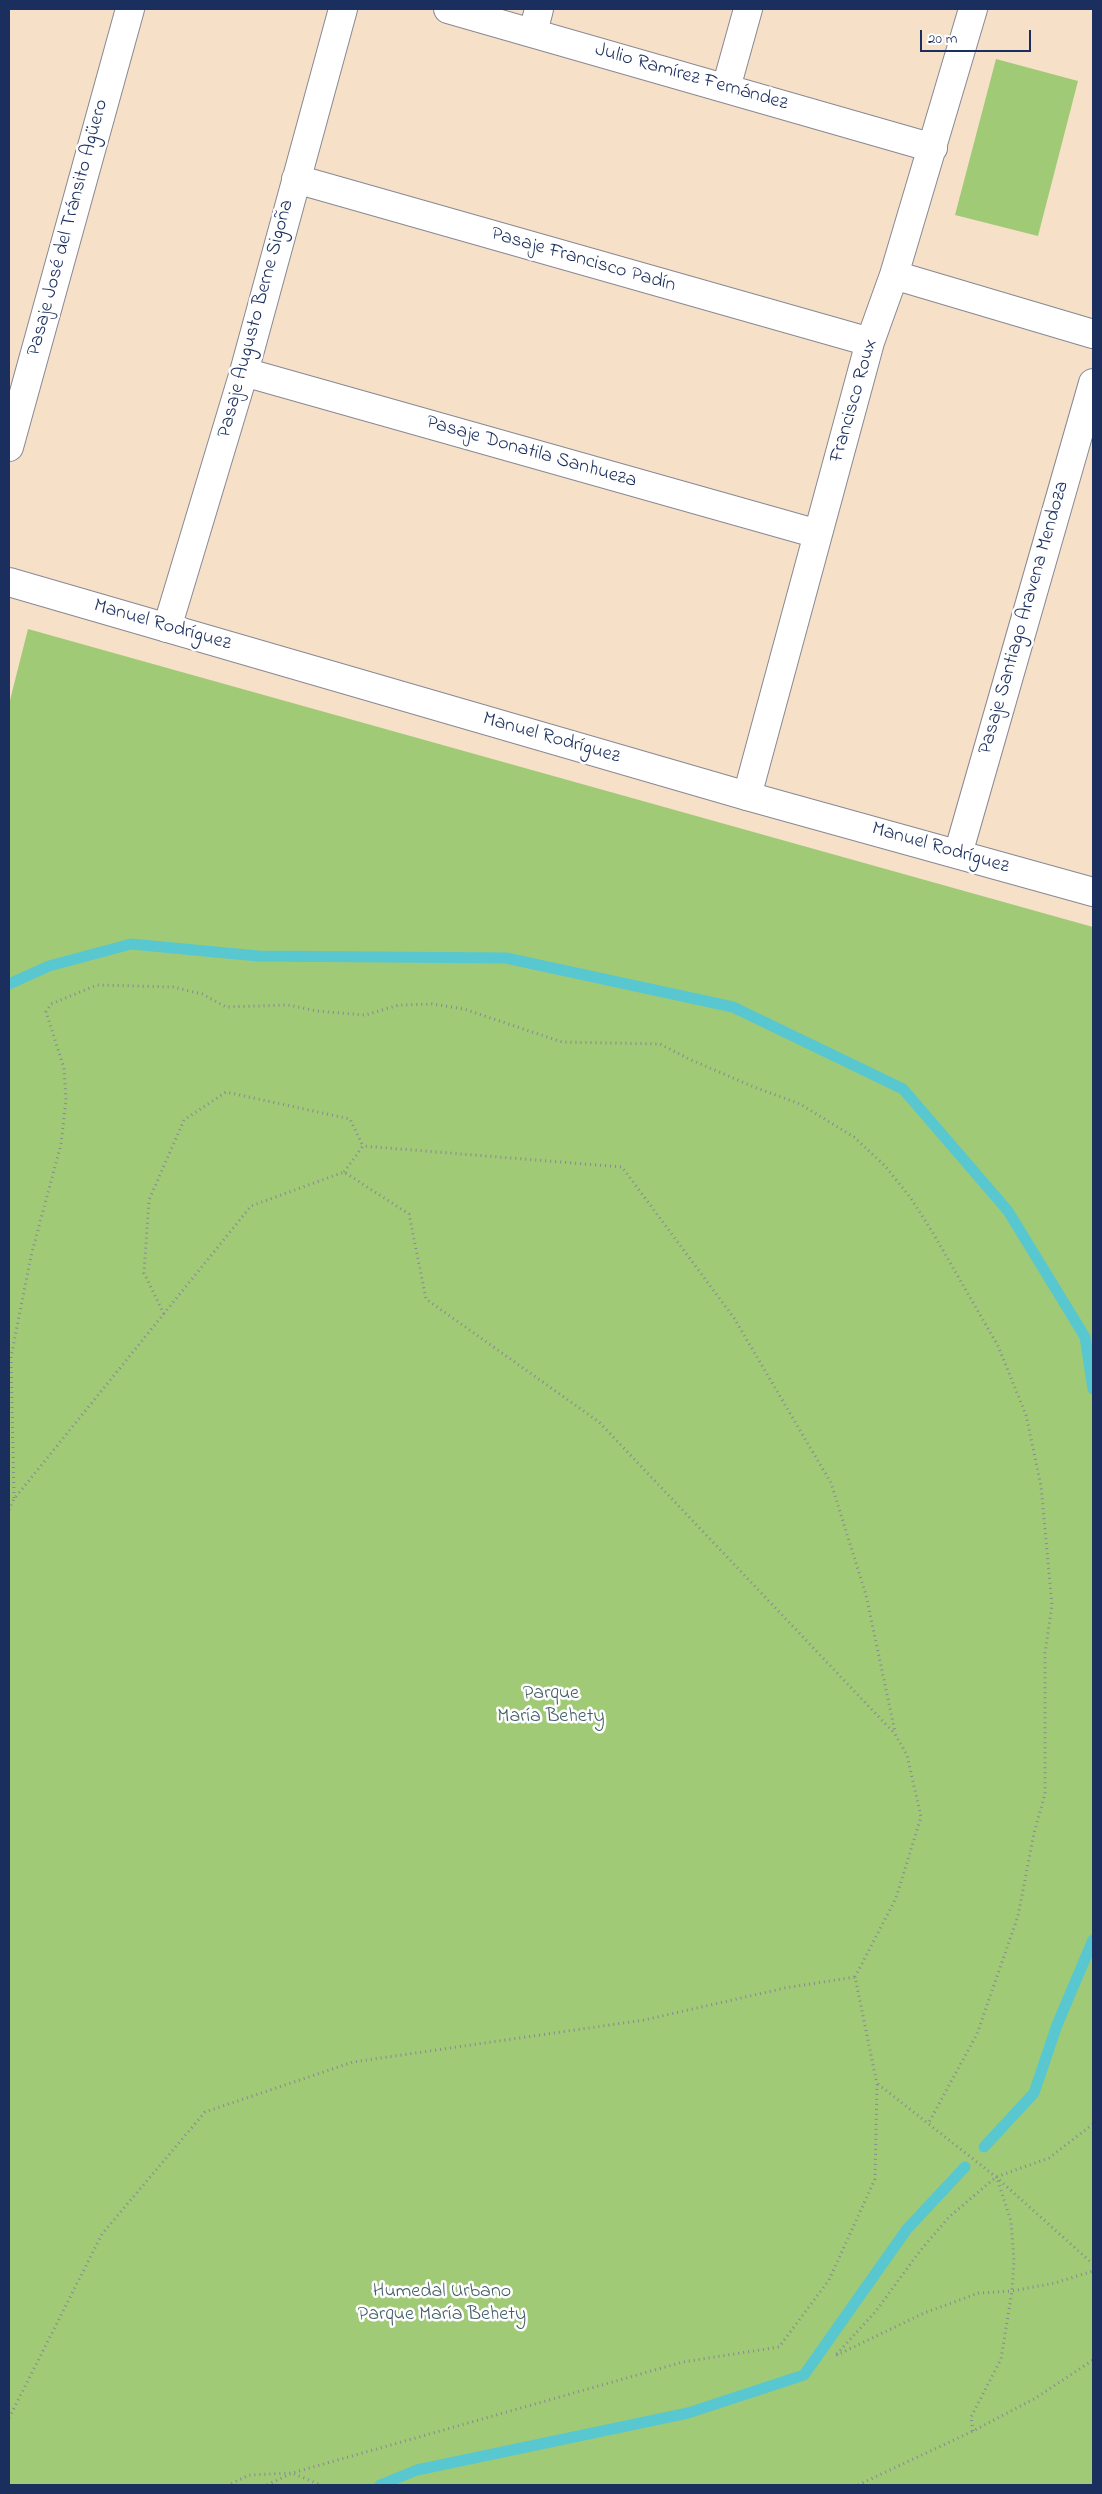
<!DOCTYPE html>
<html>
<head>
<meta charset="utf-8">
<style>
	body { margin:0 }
	#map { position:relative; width:1102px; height:2494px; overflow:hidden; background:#f6e0c8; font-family:"Indie Flower",sans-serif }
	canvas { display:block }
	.frame { position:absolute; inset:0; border:10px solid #1b2f5e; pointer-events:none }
	.scale { position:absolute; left:920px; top:30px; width:111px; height:22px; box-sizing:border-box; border:2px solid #1b2f5e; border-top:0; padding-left:6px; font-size:15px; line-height:18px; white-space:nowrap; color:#1b2f5e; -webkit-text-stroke:4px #fff; paint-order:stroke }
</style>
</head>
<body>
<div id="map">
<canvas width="1102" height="2494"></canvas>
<div class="frame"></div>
<div class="scale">20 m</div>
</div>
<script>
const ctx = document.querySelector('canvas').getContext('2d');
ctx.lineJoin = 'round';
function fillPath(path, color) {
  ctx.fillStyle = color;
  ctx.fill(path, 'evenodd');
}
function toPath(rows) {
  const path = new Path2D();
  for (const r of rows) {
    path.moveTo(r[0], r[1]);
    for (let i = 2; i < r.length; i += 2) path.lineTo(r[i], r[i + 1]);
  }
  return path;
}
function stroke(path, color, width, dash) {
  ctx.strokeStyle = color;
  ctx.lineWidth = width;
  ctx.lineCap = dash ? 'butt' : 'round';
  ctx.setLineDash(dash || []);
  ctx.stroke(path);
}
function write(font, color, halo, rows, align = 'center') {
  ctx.font = font + ' "Indie Flower",sans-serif';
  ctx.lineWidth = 5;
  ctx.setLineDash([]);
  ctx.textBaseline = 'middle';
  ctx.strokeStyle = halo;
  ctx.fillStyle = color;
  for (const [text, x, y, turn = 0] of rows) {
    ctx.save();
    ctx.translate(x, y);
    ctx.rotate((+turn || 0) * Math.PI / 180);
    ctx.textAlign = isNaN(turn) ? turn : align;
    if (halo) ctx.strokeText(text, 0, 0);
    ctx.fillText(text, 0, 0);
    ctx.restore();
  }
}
fillPath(toPath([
	[996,59,1078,81,1038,236,955,215],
	[28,629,1093,927,1093,2485,9,2485,9,704]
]), '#a1ca77');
stroke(toPath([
	[9,984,49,966,131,944,258,956,506,958,733,1007,903,1089,1008,1211,1085,1337,1093,1389],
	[984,2147,1034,2093,1057,2025,1093,1940],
	[380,2485,417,2470,688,2413,804,2375,907,2229,965,2167]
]), '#59c7cf', 11);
const minor = toPath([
	[448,9,933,148],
	[533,33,539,9],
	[726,88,748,9],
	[296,179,870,342],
	[894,275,1093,334],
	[244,372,818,534],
	[9,447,130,9],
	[167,628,244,372,343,9],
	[747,796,870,342,894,275,973,9],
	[958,854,1093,383]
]);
const tertiary = toPath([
	[9,582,747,796,1093,892]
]);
stroke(minor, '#888893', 30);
stroke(tertiary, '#888893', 30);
stroke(toPath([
	[344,1172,363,1146,622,1167,734,1318,831,1483,866,1595,895,1732],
	[164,1314,144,1273,149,1200,184,1120,226,1092,350,1119,363,1146],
	[14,1498,11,1357,31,1256,61,1144,66,1100,64,1068,46,1012,51,1004,97,985,173,987,202,994,226,1007,288,1005,317,1011,365,1015,399,1005,432,1004,464,1009,562,1042,660,1044,689,1059,754,1087,800,1104,854,1137,885,1166,910,1197,933,1233,998,1346,1026,1415,1041,1486,1052,1605,1045,1653,1045,1794,1034,1833,1018,1916,977,2034,928,2124],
	[9,1510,14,1499,251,1206,344,1172,409,1214,426,1299,599,1422,895,1734,907,1755,921,1817,896,1898,855,1977,877,2084,875,2179,829,2280,779,2347,683,2362,292,2473,249,2475,229,2485],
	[878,2084,996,2177,1093,2264],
	[1093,2124,1049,2158,996,2177,949,2217,920,2251,876,2311,835,2356,924,2313,979,2293,1012,2291,1055,2283,1093,2271],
	[9,2418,102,2234,205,2112,353,2062,644,2020,785,1988,855,1977],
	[973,2431,971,2417,1001,2359,1012,2291,1014,2261,1011,2221,997,2178],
	[267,2485,292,2473,321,2485],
	[858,2485,973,2431,1034,2399,1093,2360]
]), '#888893', 3, [1, 4]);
stroke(minor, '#fff', 28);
stroke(tertiary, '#fff', 28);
write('20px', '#1b2f5e', '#fff', [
	["Julio Ramírez Fernández",691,78,16],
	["Pasaje José del Tránsito Agüero",69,228,-75],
	["Pasaje Francisco Padín",583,261,16],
	["Pasaje Augusto Berne Sigoña",257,319,-75],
	["Francisco Roux",855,401,-74],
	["Pasaje Donatila Sanhueza",531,453,16],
	["Pasaje Santiago Aravena Mendoza",1025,618,-74],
	["Manuel Rodríguez",162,626,16],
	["Manuel Rodríguez",551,739,16],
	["Manuel Rodríguez",940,849,16]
]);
write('20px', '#435e66', '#fff', [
	["Parque",551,1695],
	["María Behety",551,1718],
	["Humedal Urbano",442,2293],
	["Parque María Behety",442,2316]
]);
</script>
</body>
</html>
